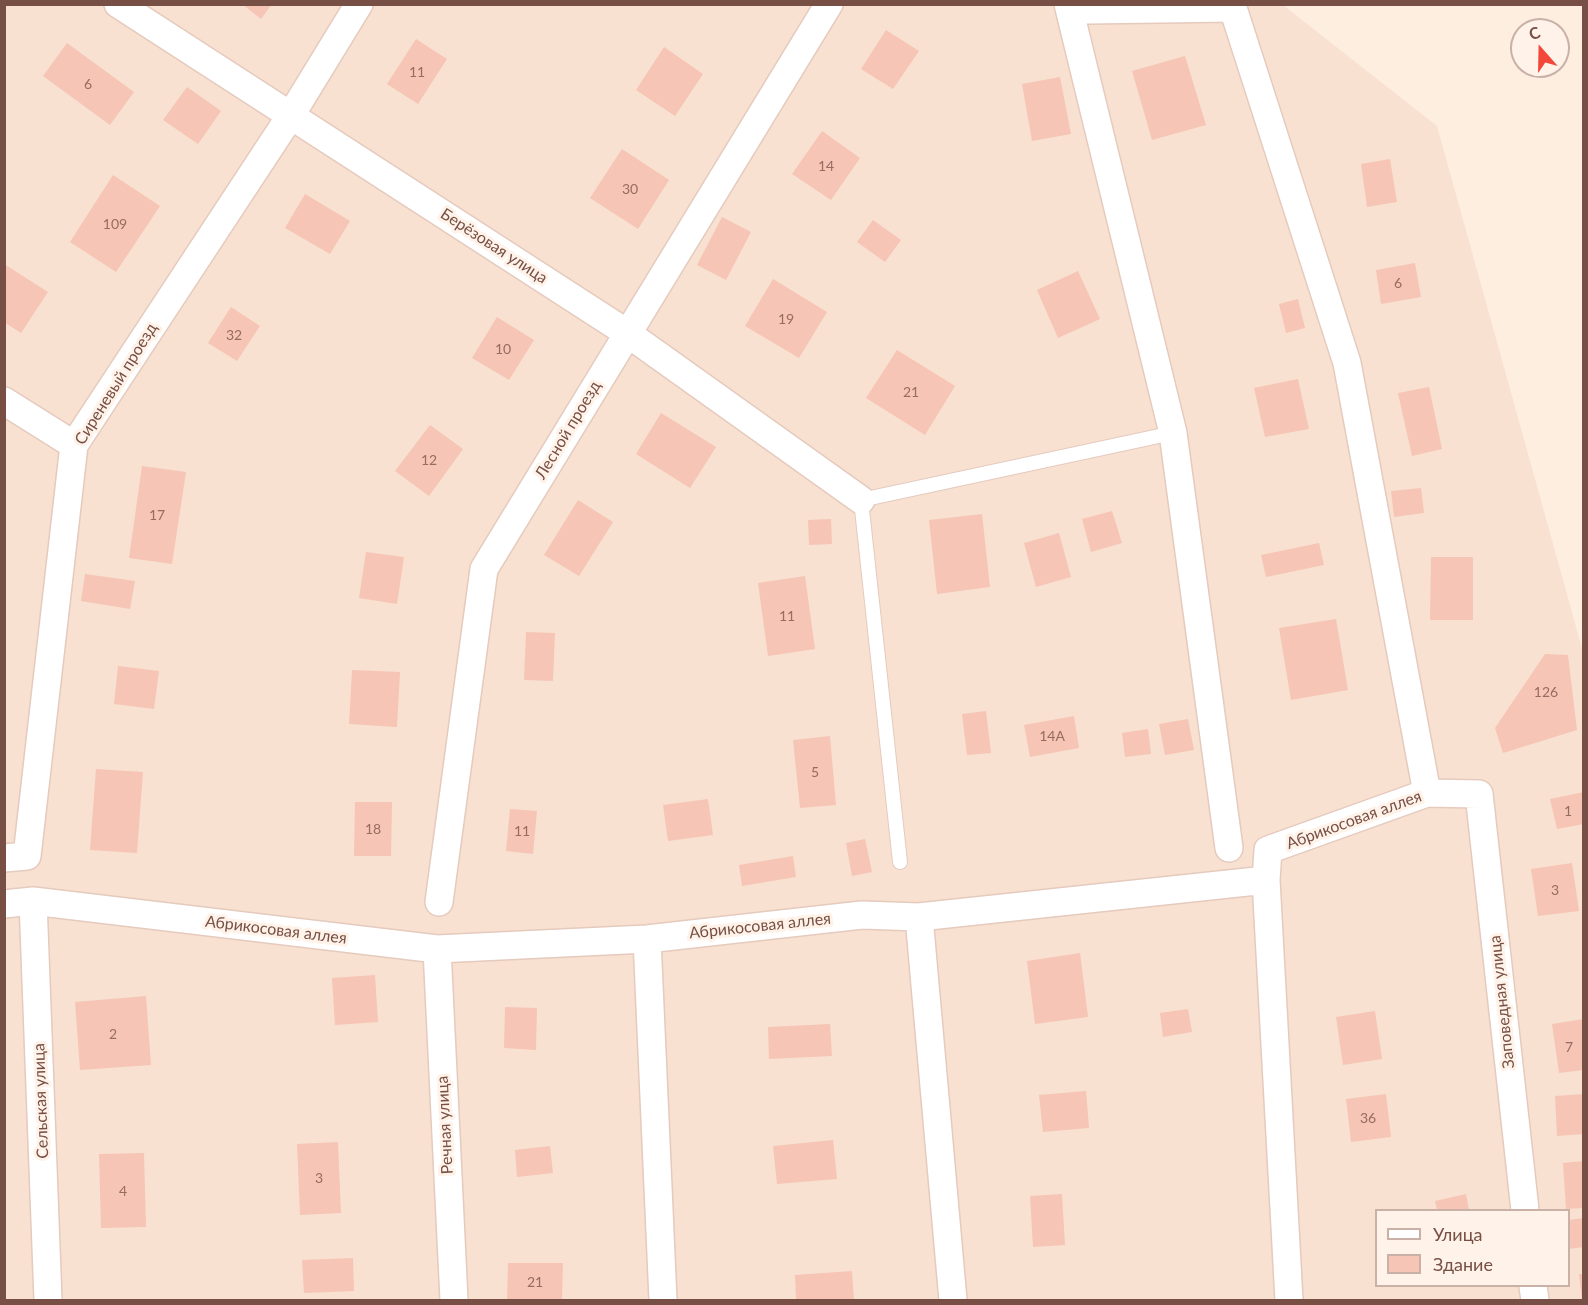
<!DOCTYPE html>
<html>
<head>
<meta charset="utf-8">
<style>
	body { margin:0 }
	#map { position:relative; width:1588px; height:1305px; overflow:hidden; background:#feeee0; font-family:Lato,sans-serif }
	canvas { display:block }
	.frame { position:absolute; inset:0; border:6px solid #774f45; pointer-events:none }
	.legend { position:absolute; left:1375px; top:1209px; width:195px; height:78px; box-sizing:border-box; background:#fff2e8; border:2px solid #c9b1a7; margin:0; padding:8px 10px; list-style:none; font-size:18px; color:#774f45 }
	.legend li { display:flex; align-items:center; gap:12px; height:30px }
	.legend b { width:30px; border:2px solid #c9b1a7 }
	.north { position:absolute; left:1510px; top:18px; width:60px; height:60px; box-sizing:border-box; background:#fff2e8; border:2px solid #c9b1a7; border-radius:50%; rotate:340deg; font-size:16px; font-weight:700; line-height:24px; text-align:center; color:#774f45 }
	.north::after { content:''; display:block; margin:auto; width:21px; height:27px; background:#f3473a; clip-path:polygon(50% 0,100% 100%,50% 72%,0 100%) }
</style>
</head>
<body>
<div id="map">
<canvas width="1588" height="1305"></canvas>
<div class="frame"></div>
<ul class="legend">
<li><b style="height:8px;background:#fff"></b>Улица</li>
<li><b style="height:16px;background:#f6c5b5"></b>Здание</li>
</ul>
<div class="north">С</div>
</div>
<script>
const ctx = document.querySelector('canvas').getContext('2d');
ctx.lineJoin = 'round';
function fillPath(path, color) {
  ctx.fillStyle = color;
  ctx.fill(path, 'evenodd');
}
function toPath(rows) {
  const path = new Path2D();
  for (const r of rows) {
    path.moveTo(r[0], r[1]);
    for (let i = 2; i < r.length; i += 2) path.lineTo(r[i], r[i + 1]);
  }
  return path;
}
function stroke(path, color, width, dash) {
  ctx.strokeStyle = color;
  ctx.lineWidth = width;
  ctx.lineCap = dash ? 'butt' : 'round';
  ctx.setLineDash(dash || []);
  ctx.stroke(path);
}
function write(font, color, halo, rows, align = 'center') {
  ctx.font = font + ' Lato,sans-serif';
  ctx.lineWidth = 6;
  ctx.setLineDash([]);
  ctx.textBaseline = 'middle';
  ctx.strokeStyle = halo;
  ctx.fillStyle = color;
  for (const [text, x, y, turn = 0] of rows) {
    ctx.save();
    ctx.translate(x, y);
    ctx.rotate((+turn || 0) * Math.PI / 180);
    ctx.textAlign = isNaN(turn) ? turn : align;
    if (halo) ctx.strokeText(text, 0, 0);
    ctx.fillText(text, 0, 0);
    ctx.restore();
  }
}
fillPath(toPath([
	[5,5,1283,5,1437,126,1583,652,1583,1300,5,1300],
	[1376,1210,1568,1210,1568,1286,1376,1286]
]), '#f8e1d1');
fillPath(toPath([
	[242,4,272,4,261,19],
	[886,30,919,51,893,89,861,69],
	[416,39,447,59,418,104,387,84],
	[67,43,134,92,110,125,43,76],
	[664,47,703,74,675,116,636,90],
	[1185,56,1206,125,1152,140,1132,71],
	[1060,77,1071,134,1032,141,1022,84],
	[187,87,221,111,198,144,163,120],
	[822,131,860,158,831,200,792,174],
	[622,149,669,180,638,229,590,198],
	[1390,159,1397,202,1367,207,1361,164],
	[113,175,160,206,116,272,70,242],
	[305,194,350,221,330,254,285,228],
	[722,217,751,232,726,280,697,265],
	[873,220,901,240,885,262,857,242],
	[1415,263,1421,297,1381,304,1376,270],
	[4,264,48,292,21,333,4,322],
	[1078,271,1100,319,1058,338,1037,290],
	[773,279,827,312,799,358,745,326],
	[1298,299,1305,328,1286,333,1279,304],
	[231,307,260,326,237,361,208,343],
	[497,317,534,340,509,380,472,358],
	[897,350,955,386,925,435,866,398],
	[1298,379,1309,429,1265,437,1254,388],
	[1429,387,1442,449,1412,456,1398,393],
	[661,413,716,447,690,488,636,454],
	[430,425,463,449,429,496,395,471],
	[142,466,186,472,172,564,129,558],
	[1421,488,1424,513,1394,517,1391,491],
	[578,500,613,522,579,576,544,555],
	[1112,511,1122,543,1091,552,1082,519],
	[982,514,990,587,937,594,929,520],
	[831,519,832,544,809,545,808,520],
	[1059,533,1071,577,1036,587,1024,543],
	[1319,543,1324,565,1266,577,1261,555],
	[366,552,404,557,397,604,359,598],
	[1431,557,1473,557,1473,620,1430,620],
	[85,574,135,581,130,609,81,601],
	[805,576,815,649,768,656,758,583],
	[1336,619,1348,690,1291,700,1279,628],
	[526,632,555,633,553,681,524,680],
	[1545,654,1568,655,1577,730,1503,753,1495,728],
	[118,666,159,671,154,709,114,704],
	[352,670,400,672,397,727,349,724],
	[986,711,991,753,967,755,962,714],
	[1074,716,1079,748,1030,757,1024,725],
	[1188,719,1194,750,1165,755,1159,724],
	[1148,729,1151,754,1125,757,1122,733],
	[830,736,836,805,800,808,793,740],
	[96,769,143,772,137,853,90,850],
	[1584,792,1584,824,1557,829,1550,799],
	[708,799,713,835,668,841,663,805],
	[355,802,392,802,391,856,354,856],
	[510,809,537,811,533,854,506,851],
	[865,839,872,872,852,876,846,843],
	[793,856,796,877,742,886,739,865],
	[1572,863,1579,911,1538,916,1531,869],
	[1080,953,1088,1017,1035,1024,1027,961],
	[375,975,378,1022,335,1025,332,978],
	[146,996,151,1065,80,1070,75,1002],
	[505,1007,537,1008,536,1050,504,1048],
	[1188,1009,1192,1032,1163,1037,1160,1013],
	[1375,1011,1382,1059,1343,1065,1336,1017],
	[1584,1019,1584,1070,1559,1073,1552,1024],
	[830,1024,832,1056,769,1059,768,1027],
	[1086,1091,1089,1128,1043,1132,1039,1095],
	[1386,1094,1391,1137,1351,1142,1346,1099],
	[1584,1094,1584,1134,1557,1136,1555,1096],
	[833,1140,837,1179,777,1184,773,1146],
	[338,1142,341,1213,300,1215,297,1144],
	[550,1146,553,1173,517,1177,515,1150],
	[144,1153,146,1227,101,1228,99,1154],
	[1584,1161,1584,1208,1566,1209,1563,1163],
	[1062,1194,1065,1245,1033,1247,1030,1196],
	[1466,1194,1469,1210,1437,1210,1435,1201],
	[1584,1218,1584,1247,1568,1249,1568,1220],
	[353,1258,354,1291,304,1293,302,1260],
	[508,1263,563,1263,562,1300,507,1300],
	[852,1271,854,1300,796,1300,795,1275],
	[1579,1274,1584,1274,1584,1300,1582,1300]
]), '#f6c5b5');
const service = toPath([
	[900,862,861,500,1173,433]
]);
const minor = toPath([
	[118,4,627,333,861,500],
	[1068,4,1173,433,1229,848],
	[1085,4,1087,10,1233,8,1347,363,1427,793],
	[4,401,74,445],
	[4,858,27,856,74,445,291,115,359,4],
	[1266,880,1289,1300],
	[33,901,48,1300],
	[439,902,484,569,829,4],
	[4,904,33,901,437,949,647,939,862,915,919,917,1266,880,1268,850,1427,793,1479,794,1525,1210],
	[919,917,953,1300],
	[647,939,663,1300],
	[437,949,454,1300],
	[1533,1286,1535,1300]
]);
stroke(service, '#e5cabe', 16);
stroke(minor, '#e5cabe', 30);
stroke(service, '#fff', 14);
stroke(minor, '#fff', 27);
write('14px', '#976c61', null, [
	["11",417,72],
	["6",88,84],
	["14",826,166],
	["30",630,189],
	["109",115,224],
	["6",1398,283],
	["19",786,319],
	["32",234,335],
	["10",503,349],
	["21",911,392],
	["12",429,460],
	["17",157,515],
	["11",787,616],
	["126",1546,692],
	["14А",1052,736],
	["5",815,772],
	["1",1568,811],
	["18",373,829],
	["11",522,831],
	["3",1555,890],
	["2",113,1034],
	["7",1569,1047],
	["36",1368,1118],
	["3",319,1178],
	["4",123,1191],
	["21",535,1282]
]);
write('16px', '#774f45', '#fff2e8', [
	["Берёзовая улица",494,246,33],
	["Сиреневый проезд",116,384,-58],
	["Лесной проезд",568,430,-59],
	["Абрикосовая аллея",1354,820,-20],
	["Абрикосовая аллея",760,926,-6],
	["Абрикосовая аллея",276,930,7],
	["Заповедная улица",1502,1002,-96],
	["Сельская улица",41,1101,-92],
	["Речная улица",445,1125,-93]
]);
</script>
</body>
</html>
